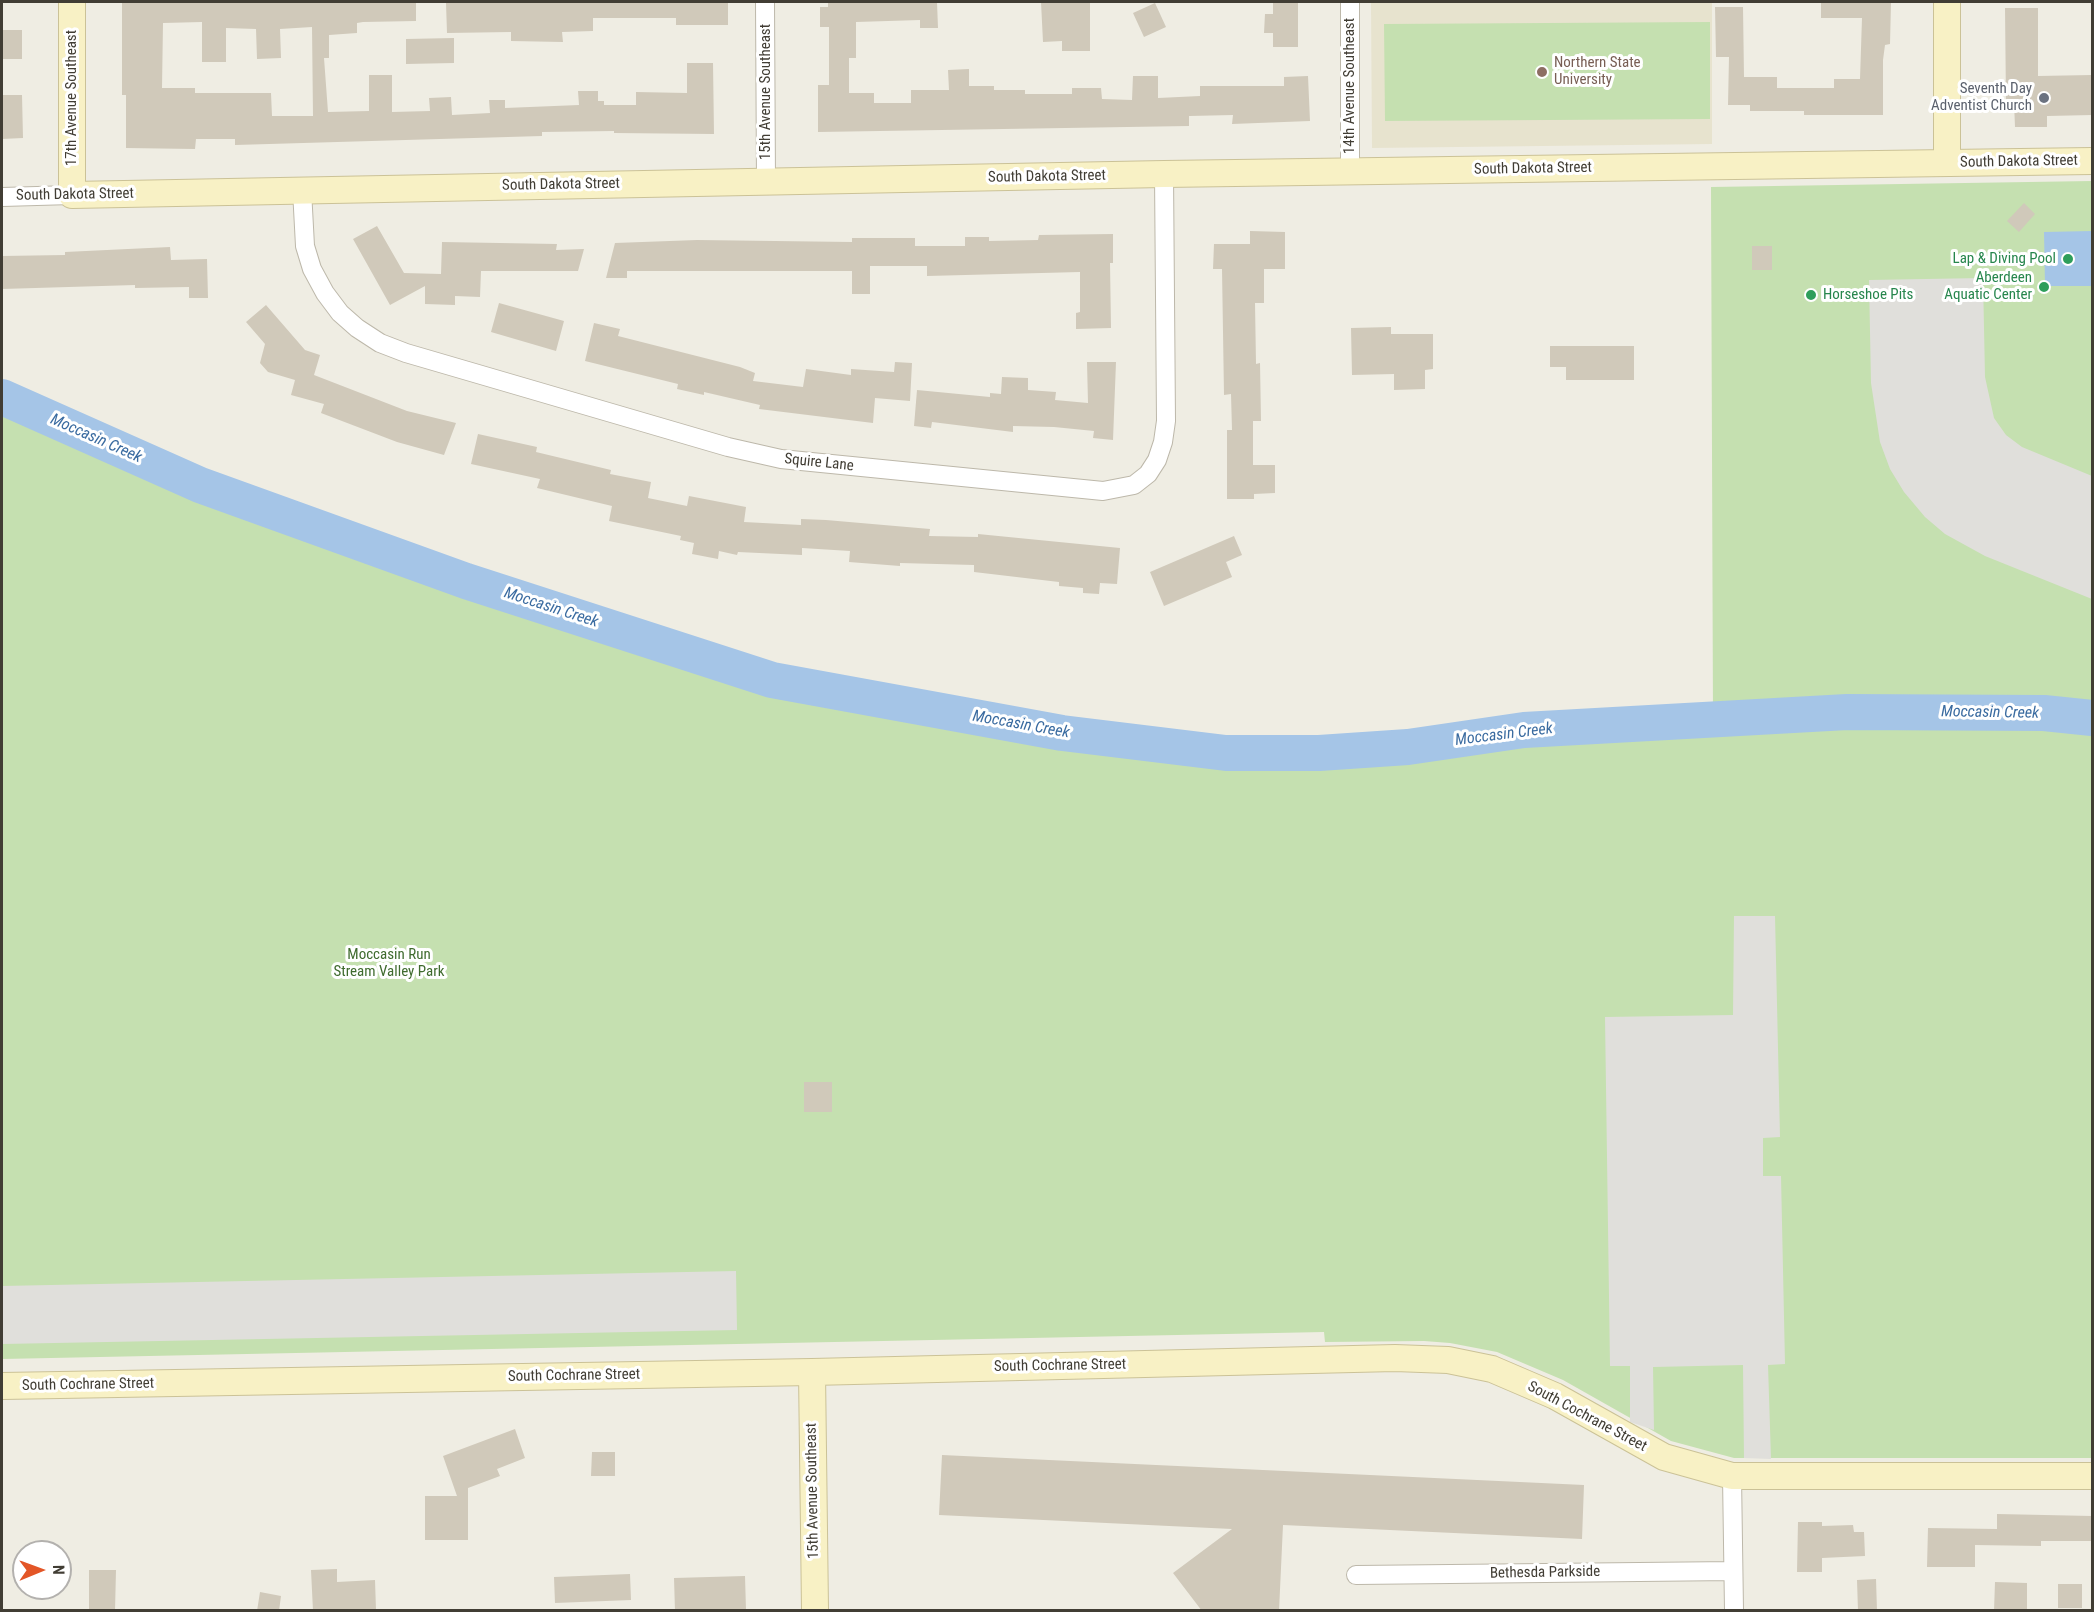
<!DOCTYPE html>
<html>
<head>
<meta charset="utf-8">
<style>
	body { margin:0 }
	#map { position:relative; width:2094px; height:1612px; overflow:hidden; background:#efede3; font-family:"Roboto Condensed",sans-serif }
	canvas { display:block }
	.frame { position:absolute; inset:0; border:3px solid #413d34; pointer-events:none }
	.north { position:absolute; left:12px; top:1540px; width:60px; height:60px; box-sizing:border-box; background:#fff; border:2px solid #b3b1ae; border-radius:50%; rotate:89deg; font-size:16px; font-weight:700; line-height:24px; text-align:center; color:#413d34 }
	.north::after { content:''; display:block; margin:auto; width:21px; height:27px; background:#e35627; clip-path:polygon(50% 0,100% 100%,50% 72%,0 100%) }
</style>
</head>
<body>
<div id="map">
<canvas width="2094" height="1612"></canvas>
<div class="frame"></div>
<div class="north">N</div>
</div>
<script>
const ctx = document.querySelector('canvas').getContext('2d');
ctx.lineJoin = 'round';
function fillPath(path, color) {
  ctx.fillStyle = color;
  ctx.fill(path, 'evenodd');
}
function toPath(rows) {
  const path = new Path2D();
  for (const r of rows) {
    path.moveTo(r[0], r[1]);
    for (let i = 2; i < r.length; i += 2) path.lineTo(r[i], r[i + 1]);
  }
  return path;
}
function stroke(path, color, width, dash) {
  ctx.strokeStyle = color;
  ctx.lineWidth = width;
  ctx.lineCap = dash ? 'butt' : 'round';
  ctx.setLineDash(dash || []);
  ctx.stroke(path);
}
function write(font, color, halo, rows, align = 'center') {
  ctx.font = font + ' "Roboto Condensed",sans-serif';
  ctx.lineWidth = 6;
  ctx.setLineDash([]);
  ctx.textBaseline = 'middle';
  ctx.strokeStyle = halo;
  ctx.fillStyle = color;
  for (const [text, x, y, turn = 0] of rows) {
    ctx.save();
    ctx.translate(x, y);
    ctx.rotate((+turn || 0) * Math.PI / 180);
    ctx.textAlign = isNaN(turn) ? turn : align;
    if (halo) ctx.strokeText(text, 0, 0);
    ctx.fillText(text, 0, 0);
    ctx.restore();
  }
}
fillPath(toPath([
	[1371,2,1712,2,1712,144,1372,148]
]), '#e7e3ce');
fillPath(toPath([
	[1710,22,1710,119,1385,121,1384,24],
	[2092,181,2092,1458,1734,1458,1671,1441,1563,1380,1497,1352,1450,1343,1424,1341,1325,1342,1324,1332,2,1359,2,397,200,485,466,581,772,680,1062,733,1226,753,1319,753,1408,747,1524,730,1713,719,1711,187]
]), '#c5e0b0');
fillPath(toPath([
	[1983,278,1985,377,1994,418,2006,435,2022,447,2092,476,2092,599,1985,556,1945,534,1925,517,1904,492,1890,469,1880,442,1871,383,1869,280],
	[1734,916,1775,916,1780,1137,1763,1138,1763,1176,1781,1176,1785,1364,1768,1365,1771,1459,1744,1458,1743,1365,1653,1367,1654,1430,1630,1422,1630,1366,1610,1366,1605,1017,1733,1015],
	[736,1271,737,1330,2,1344,2,1286]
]), '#e0dfdb');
fillPath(toPath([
	[2092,231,2092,286,2045,286,2044,232]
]), '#a5c5e7');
stroke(toPath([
	[2,397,200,485,466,581,772,680,1062,733,1226,753,1319,753,1408,747,1524,730,1847,712,2044,713,2092,718]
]), '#a5c5e7', 36);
fillPath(toPath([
	[122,2,416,2,416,21,363,22,357,23,357,33,329,35,329,58,324,58,328,112,369,111,369,75,392,75,392,112,430,111,429,98,451,97,452,115,490,113,489,100,505,100,505,108,579,105,578,91,598,91,598,101,604,101,604,105,636,105,636,92,687,93,687,63,713,63,714,134,614,133,614,131,542,132,542,136,235,145,235,139,196,139,195,149,126,148,126,95,122,95],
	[202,22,202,62,226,62,226,28,256,29,257,59,281,58,280,29,312,27,313,116,272,116,271,93,195,93,195,88,162,88,163,23],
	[456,2,728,2,728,25,676,25,676,18,593,18,593,31,562,32,563,42,511,41,511,32,447,33,446,3],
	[828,2,937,2,938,28,920,28,920,20,856,22,856,58,849,58,849,93,874,93,874,103,911,103,911,90,949,90,948,70,969,69,969,86,994,86,994,90,1025,90,1025,94,1072,94,1072,88,1101,88,1102,99,1132,100,1133,76,1158,76,1158,98,1200,96,1200,86,1284,86,1284,77,1308,76,1310,121,1232,124,1233,115,1189,116,1189,126,818,132,818,85,829,85,829,27,820,27,820,7,828,7],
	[1041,2,1090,2,1090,51,1062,51,1062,41,1043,42],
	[1273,2,1298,2,1298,47,1273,47,1273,33,1264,33,1265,14,1273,14],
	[1821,2,1891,2,1890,44,1885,45,1883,60,1883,115,1804,115,1804,111,1750,111,1750,105,1728,105,1729,57,1716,57,1715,7,1743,7,1744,77,1777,77,1777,88,1834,88,1834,79,1860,79,1862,18,1821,18],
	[1155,3,1166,27,1144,37,1133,13],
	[2005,8,2038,8,2038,76,2092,75,2092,115,2047,116,2047,127,2015,127,2014,102,2006,102],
	[2,30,22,30,22,59,2,59],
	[454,38,454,63,406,64,406,39],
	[2,95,22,95,23,138,2,139],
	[2024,203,2035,214,2019,232,2007,221],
	[377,226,404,273,441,274,442,242,557,244,556,250,584,249,578,271,481,271,480,297,455,296,455,305,425,304,425,286,390,305,353,239],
	[1250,231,1285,232,1285,269,1264,269,1264,303,1255,303,1256,364,1260,363,1261,421,1253,421,1253,465,1275,465,1275,493,1254,494,1254,499,1227,499,1227,430,1232,430,1231,394,1224,395,1222,269,1213,269,1214,244,1250,244],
	[1113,234,1113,263,1110,263,1111,328,1076,329,1076,313,1080,312,1080,272,927,276,927,266,870,266,870,294,852,294,852,271,627,271,627,278,606,278,615,243,697,240,852,242,852,238,915,238,915,246,965,246,965,237,989,237,989,241,1038,240,1039,235],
	[1752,246,1772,246,1772,270,1752,270],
	[170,247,171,260,207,259,208,298,189,298,189,287,135,288,135,285,2,289,2,256,65,255,65,252],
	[499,303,564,321,556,351,491,332],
	[266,305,305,350,320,355,314,375,407,411,456,423,444,455,397,442,321,413,324,404,291,395,295,380,268,372,260,363,265,344,246,322],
	[594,323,620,329,618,336,740,367,755,373,753,381,803,387,806,369,851,375,851,369,894,372,895,362,912,363,910,401,875,398,873,423,759,409,760,405,704,392,704,395,677,389,678,384,585,361],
	[1391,327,1391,334,1433,334,1433,369,1425,370,1425,389,1394,390,1394,374,1352,375,1351,328],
	[1550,346,1634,346,1634,380,1566,380,1566,367,1550,367],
	[1087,362,1116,362,1113,440,1093,438,1094,431,1054,427,1013,426,1013,432,932,422,931,428,914,426,917,390,990,397,990,393,1001,394,1002,377,1028,378,1028,390,1056,392,1055,400,1088,403],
	[478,434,537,447,536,452,611,470,610,474,651,482,648,498,687,506,689,496,746,507,744,522,801,525,801,519,826,520,930,529,929,536,978,537,978,534,1120,548,1117,584,1100,583,1099,594,1083,593,1083,588,1059,586,1059,582,974,572,974,565,900,563,900,566,849,562,850,551,802,548,802,555,738,552,737,555,719,551,718,559,692,554,694,543,680,540,681,536,609,521,612,506,537,488,540,479,471,464],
	[1234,536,1242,555,1226,562,1232,577,1164,606,1150,572],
	[804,1082,832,1082,832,1112,804,1112],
	[515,1429,525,1458,497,1469,500,1476,468,1488,468,1540,425,1540,425,1496,457,1496,443,1456],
	[592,1452,615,1452,615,1476,591,1476],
	[942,1455,1584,1485,1582,1539,1283,1525,1279,1611,1202,1611,1173,1573,1232,1529,939,1515],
	[1997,1514,2092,1516,2092,1541,2041,1541,2041,1546,1975,1545,1975,1567,1927,1567,1928,1528,1997,1529],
	[1798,1522,1822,1522,1822,1526,1853,1525,1854,1532,1864,1532,1865,1556,1822,1558,1822,1572,1797,1572],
	[337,1569,337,1582,375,1580,376,1610,313,1611,311,1570],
	[89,1570,116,1570,115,1611,89,1611],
	[630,1574,631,1600,555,1603,554,1577],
	[745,1576,746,1610,675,1611,674,1578],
	[1876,1579,1877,1611,1858,1611,1857,1580],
	[1995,1582,2027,1583,2027,1611,1994,1611],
	[2058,1584,2082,1584,2082,1608,2058,1608],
	[260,1592,281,1596,279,1611,257,1611]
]), '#d0c9ba');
const street = toPath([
	[765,2,766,182],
	[1350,2,1350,171],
	[302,190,305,246,312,269,325,293,340,313,357,328,380,343,406,353,728,447,781,459,1103,491,1134,485,1148,474,1157,460,1163,442,1166,421,1164,174],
	[2,197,72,195],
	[1732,1476,1734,1610],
	[1356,1575,1733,1571]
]);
const secondary = toPath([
	[72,2,72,195,1164,174,2092,161],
	[1947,2,1947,163],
	[812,1372,815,1610],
	[2,1386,812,1372,1395,1358,1448,1360,1492,1369,1555,1396,1664,1457,1732,1476,2092,1476]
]);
stroke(street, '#bdb8aa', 20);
stroke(secondary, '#cbc297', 28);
stroke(street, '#fff', 18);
stroke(secondary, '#f8f1c5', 26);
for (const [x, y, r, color] of [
	[1542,72,6,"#8d6e63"],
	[2044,98,6,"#6b7280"],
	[2068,259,6,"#2e9e5b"],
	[2044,287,6,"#2e9e5b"],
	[1811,295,6,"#2e9e5b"]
]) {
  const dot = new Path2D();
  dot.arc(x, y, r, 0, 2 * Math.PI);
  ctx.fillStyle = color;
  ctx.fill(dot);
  stroke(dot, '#fff', 2);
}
write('15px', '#785e54', '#fff', [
	["Northern State",1554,63],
	["University",1554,80]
], 'left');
write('15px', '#413d34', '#fff', [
	["14th Avenue Southeast",1350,86,-90],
	["15th Avenue Southeast",766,92,-90],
	["17th Avenue Southeast",72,98,-90],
	["South Dakota Street",2019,162,-1],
	["South Dakota Street",1533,169,-1],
	["South Dakota Street",1047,177,-1],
	["South Dakota Street",561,185,-1],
	["South Dakota Street",75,195,-1],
	["Squire Lane",819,463,6],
	["South Cochrane Street",1060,1366,-1],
	["South Cochrane Street",574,1376,-1],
	["South Cochrane Street",88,1385,-1],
	["South Cochrane Street",1587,1417,28],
	["15th Avenue Southeast",813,1491,-91],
	["Bethesda Parkside",1545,1573,-1]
]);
write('15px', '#5b616d', '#fff', [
	["Seventh Day",2032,89],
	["Adventist Church",2032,106]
], 'right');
write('15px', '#27864d', '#fff', [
	["Lap & Diving Pool",2056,259],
	["Aberdeen",2032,278],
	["Aquatic Center",2032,295],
	["Horseshoe Pits",1823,295,"left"]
], 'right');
write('15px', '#3f6b2e', '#fff', [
	["Moccasin Run",389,955],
	["Stream Valley Park",389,972]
]);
write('italic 16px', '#3a6ba0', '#fff', [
	["Moccasin Creek",96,439,24],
	["Moccasin Creek",551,608,18],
	["Moccasin Creek",1990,713,1],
	["Moccasin Creek",1021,725,10],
	["Moccasin Creek",1504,735,-7]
]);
</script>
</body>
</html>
